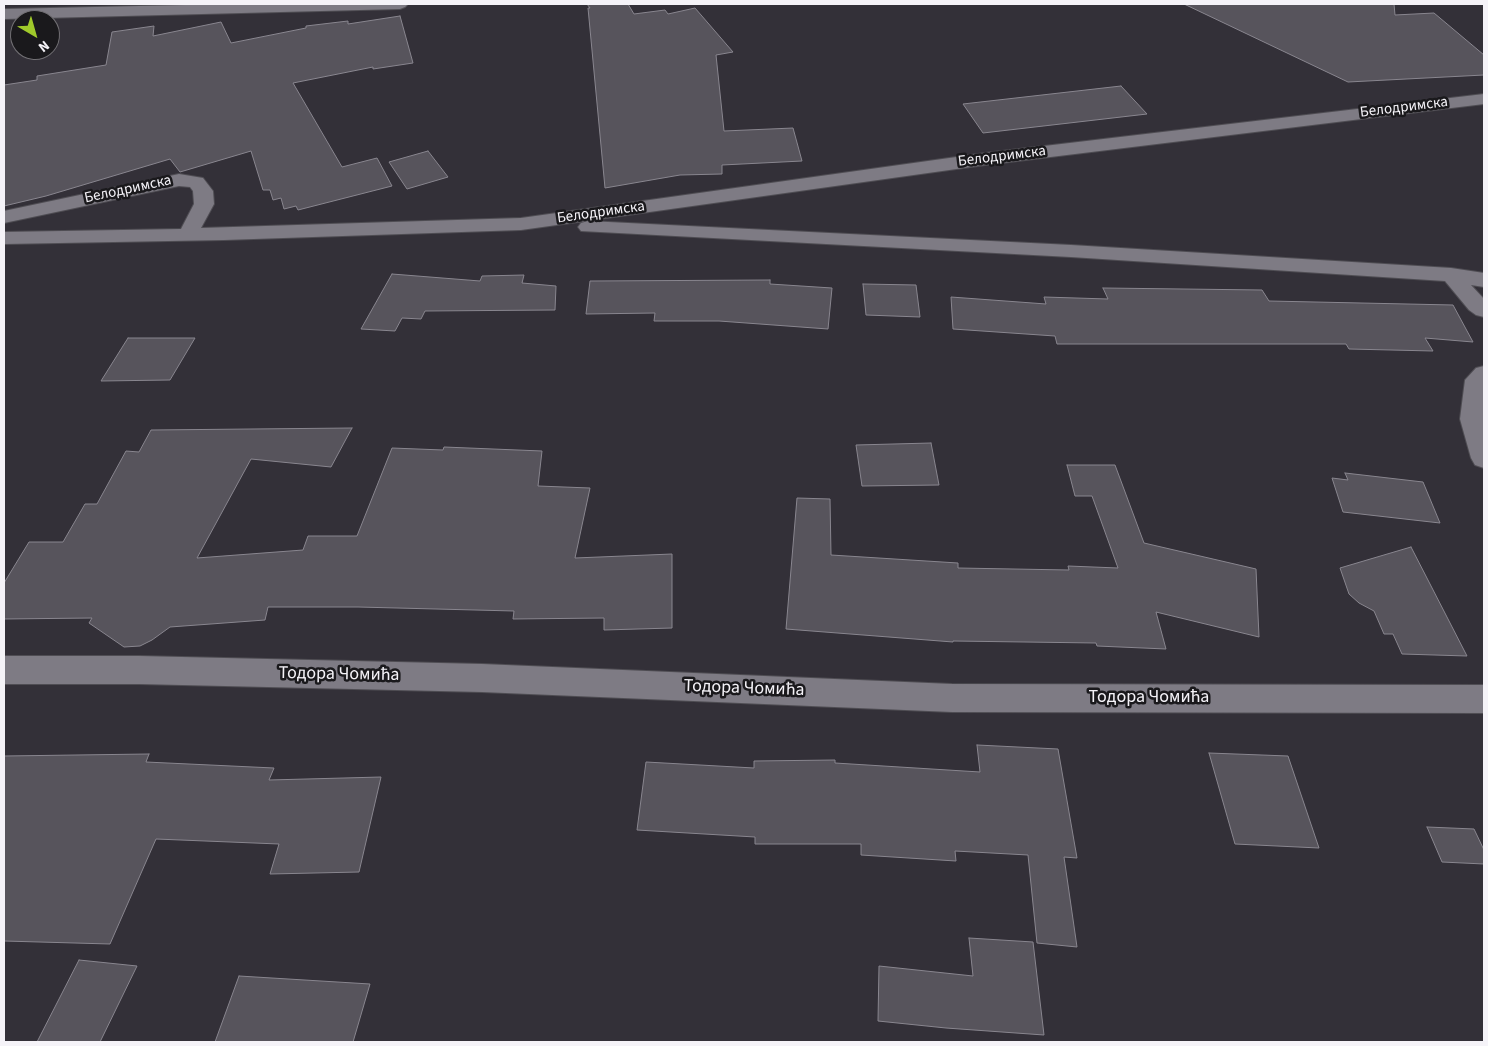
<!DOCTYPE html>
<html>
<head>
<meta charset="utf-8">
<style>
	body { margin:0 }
	#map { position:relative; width:1488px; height:1046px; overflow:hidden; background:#333038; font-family:"Source Sans 3",sans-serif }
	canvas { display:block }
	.frame { position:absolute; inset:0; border:5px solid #f5f3f8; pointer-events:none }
	.north { position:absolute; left:10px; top:10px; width:50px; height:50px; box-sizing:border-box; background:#1a191c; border:1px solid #727074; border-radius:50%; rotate:142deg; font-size:14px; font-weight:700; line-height:20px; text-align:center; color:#f5f3f8 }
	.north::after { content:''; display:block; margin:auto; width:18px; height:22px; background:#a0c92b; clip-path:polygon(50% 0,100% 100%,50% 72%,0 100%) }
</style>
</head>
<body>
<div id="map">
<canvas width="1488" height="1046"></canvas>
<div class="frame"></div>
<div class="north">N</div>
</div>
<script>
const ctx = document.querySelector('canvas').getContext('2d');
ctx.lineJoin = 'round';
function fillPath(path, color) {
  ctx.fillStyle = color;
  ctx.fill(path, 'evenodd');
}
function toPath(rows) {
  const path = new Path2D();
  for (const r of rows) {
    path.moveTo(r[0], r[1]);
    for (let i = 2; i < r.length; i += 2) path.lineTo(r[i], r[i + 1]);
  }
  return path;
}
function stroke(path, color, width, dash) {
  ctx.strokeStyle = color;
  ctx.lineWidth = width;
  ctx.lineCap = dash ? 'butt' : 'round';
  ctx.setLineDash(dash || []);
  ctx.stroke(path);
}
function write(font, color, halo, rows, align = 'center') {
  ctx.font = font + ' "Source Sans 3",sans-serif';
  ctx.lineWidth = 5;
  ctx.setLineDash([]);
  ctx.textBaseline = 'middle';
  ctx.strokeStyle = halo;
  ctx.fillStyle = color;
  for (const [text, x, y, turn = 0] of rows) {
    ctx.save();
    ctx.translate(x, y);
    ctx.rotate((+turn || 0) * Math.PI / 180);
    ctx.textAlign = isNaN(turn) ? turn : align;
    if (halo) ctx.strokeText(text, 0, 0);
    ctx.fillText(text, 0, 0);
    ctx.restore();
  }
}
const building = toPath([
	[587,4,628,4,634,14,665,10,668,14,695,8,733,52,716,55,724,131,793,128,802,161,722,165,722,174,680,175,605,188,588,8,590,8,587,4],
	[1184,4,1394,4,1395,15,1434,13,1484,55,1484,75,1348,82,1184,4],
	[400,16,413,63,373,69,373,67,293,83,342,167,377,158,392,186,298,210,296,206,284,209,281,198,273,200,270,190,263,190,251,151,180,172,170,159,46,196,4,206,4,85,37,80,37,76,106,65,112,32,154,26,153,36,221,22,231,43,306,28,306,26,348,21,348,24,400,16],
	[1121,86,1147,114,983,133,963,104,1121,86],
	[428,151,448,177,407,189,389,162,428,151],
	[392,274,480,281,482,276,524,275,522,283,556,286,555,310,425,311,421,319,402,318,395,331,361,329,392,274],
	[770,280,770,284,832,288,828,329,719,321,654,321,655,313,586,314,590,281,770,280],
	[863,284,916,285,920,317,866,315,863,284],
	[1103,288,1262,290,1269,301,1453,305,1473,342,1425,338,1433,351,1349,349,1346,344,1057,344,1055,336,953,329,951,297,1046,304,1044,297,1108,299,1103,288],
	[128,338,195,338,170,380,101,381,128,338],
	[352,428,331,467,251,459,197,558,303,550,308,536,357,536,392,448,443,450,444,447,542,451,538,486,590,488,575,558,672,554,672,628,604,630,604,618,513,619,514,611,358,607,268,607,265,620,170,627,152,640,140,646,124,647,89,623,92,618,4,619,4,583,29,542,63,542,85,504,97,504,126,451,139,452,151,430,352,428],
	[931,443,939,485,862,486,856,445,931,443],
	[1067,465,1115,465,1144,543,1256,569,1259,637,1156,612,1166,649,1097,646,1096,643,953,641,953,642,786,629,797,498,830,499,831,555,958,563,958,568,1069,570,1068,566,1118,568,1092,496,1075,496,1067,465],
	[1345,473,1423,482,1440,523,1343,512,1332,478,1348,480,1345,473],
	[1411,547,1467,656,1402,654,1393,634,1384,634,1374,611,1359,603,1349,594,1340,568,1411,547],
	[977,745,1058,749,1077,858,1064,857,1077,947,1037,943,1028,855,955,851,956,861,861,855,861,844,755,844,755,837,637,830,646,762,754,768,754,761,835,760,835,763,980,772,977,745],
	[1209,753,1288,756,1319,848,1235,844,1209,753],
	[149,754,146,762,274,768,269,780,381,777,359,872,270,874,279,844,156,839,110,944,4,941,4,756,149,754],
	[1427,827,1474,829,1484,850,1484,864,1442,862,1427,827],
	[969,938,1033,942,1044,1035,946,1028,878,1021,879,966,973,976,969,938],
	[79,960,137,966,100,1042,37,1042,79,960],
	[239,976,370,984,353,1042,215,1042,239,976]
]);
fillPath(building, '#57545c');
stroke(building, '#89868f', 1);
const minor = toPath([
	[230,4,408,4,405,7,400,9,4,19,4,9,230,4],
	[1484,94,1484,104,985,165,521,230,224,240,4,244,4,232,181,229,194,204,193,191,190,187,179,186,4,223,4,211,179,174,203,178,213,191,214,204,201,228,521,218,985,153,1484,94],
	[588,221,1071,245,1451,268,1484,273,1484,287,1471,285,1484,299,1484,317,1476,315,1469,310,1445,281,1071,257,581,231,578,227,581,223,588,221],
	[1484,366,1484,468,1475,465,1471,458,1460,419,1465,380,1476,368,1484,366],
	[4,656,139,656,482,664,952,684,1484,685,1484,713,952,712,482,692,139,684,4,684,4,656]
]);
stroke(minor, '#4f4d53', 2);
fillPath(minor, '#7e7b84');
write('15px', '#f5f3f8', '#1a191c', [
	["Белодримска",1404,108,-7],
	["Белодримска",1002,157,-7],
	["Белодримска",128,190,-12],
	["Белодримска",601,213,-8]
]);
write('18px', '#f5f3f8', '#1a191c', [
	["Тодора Чомића",339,675,1],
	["Тодора Чомића",744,689,2],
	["Тодора Чомића",1149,698]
]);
</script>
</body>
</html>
